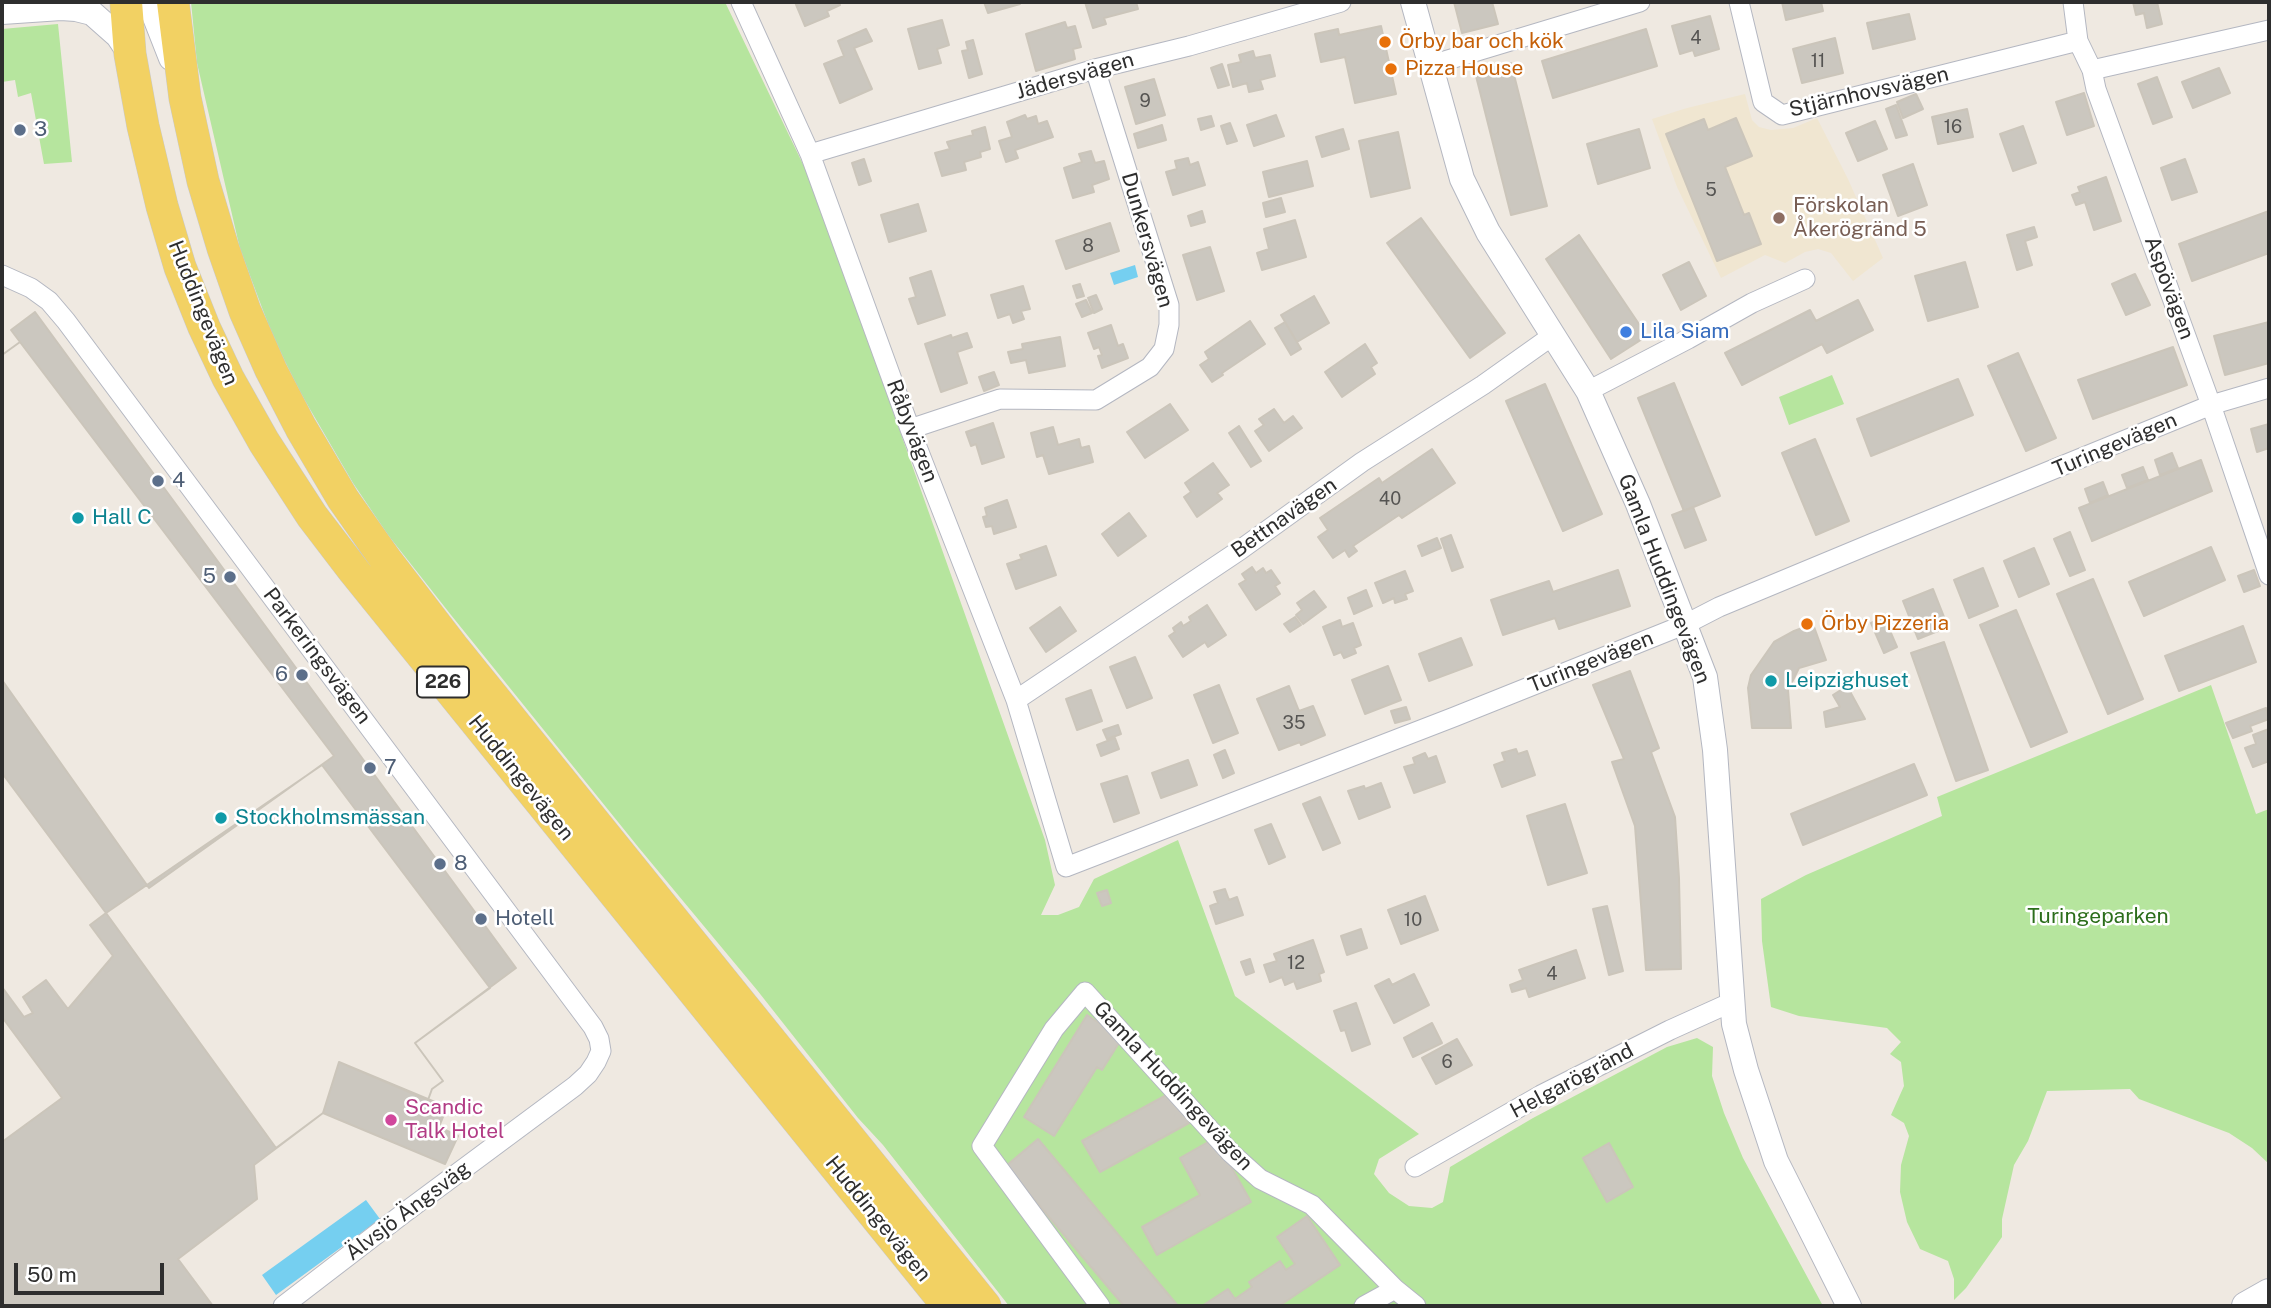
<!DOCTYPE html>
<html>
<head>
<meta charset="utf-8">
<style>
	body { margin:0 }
	#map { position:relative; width:2271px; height:1308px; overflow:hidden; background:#efe9e1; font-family:"Public Sans",sans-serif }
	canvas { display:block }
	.frame { position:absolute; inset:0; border:4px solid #2e2e2e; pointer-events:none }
	.scale { position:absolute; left:14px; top:1263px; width:150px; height:32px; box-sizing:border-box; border:4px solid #2e2e2e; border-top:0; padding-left:9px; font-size:21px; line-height:24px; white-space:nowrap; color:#2e2e2e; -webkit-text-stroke:5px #fff; paint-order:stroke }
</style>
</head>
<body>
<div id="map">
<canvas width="2271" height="1308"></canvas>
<div class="frame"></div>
<div class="scale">50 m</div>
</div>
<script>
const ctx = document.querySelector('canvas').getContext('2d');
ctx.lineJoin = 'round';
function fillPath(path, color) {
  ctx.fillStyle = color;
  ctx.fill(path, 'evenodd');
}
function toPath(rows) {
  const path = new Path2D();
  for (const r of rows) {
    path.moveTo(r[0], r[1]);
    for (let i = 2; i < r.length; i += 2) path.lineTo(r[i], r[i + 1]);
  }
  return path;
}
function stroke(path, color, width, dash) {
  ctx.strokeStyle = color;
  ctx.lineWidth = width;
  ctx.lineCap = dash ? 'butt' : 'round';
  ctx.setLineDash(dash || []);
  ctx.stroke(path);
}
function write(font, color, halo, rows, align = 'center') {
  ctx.font = font + ' "Public Sans",sans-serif';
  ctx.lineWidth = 5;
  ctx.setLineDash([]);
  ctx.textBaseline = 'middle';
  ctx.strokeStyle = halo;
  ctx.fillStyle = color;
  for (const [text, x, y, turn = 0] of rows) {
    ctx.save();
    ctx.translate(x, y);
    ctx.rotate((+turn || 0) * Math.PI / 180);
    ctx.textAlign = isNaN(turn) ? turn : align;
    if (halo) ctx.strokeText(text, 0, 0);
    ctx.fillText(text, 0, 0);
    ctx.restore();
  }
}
fillPath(toPath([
	[1745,94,1752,120,1759,127,1771,130,1793,128,1817,118,1848,179,1883,258,1853,281,1831,253,1818,249,1805,252,1785,263,1765,255,1721,278,1677,187,1652,119,1687,108]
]), '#f0e6d1');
fillPath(toPath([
	[191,2,725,2,812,183,1045,840,1055,885,1041,915,1058,915,1079,907,1094,879,1178,840,1235,996,1419,1134,1379,1159,1374,1174,1389,1193,1409,1206,1432,1208,1443,1202,1450,1167,1533,1118,1667,1047,1697,1038,1713,1047,1712,1076,1724,1113,1743,1158,1823,1306,1009,1306,883,1145,858,1118,757,990,639,848,451,615,388,535,353,483,300,392,273,337,240,249,197,63],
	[58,24,72,162,44,164,31,93,18,97,15,80,2,82,2,29],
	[1832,375,1844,404,1789,425,1779,397],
	[2211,685,2256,814,2269,809,2269,1164,2252,1148,2229,1133,2139,1099,2130,1089,2047,1091,2028,1141,2014,1165,2002,1219,2002,1237,1966,1288,1954,1300,1954,1279,1948,1261,1920,1249,1907,1222,1900,1192,1901,1165,1909,1136,1904,1123,1891,1115,1904,1086,1901,1062,1890,1054,1901,1042,1887,1028,1799,1016,1771,1007,1762,941,1761,899,1806,875,1942,816,1937,797]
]), '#b6e59e');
fillPath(toPath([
	[1135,265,1138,277,1114,285,1110,273],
	[366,1200,380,1219,276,1295,262,1275]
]), '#75cff0');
const building = toPath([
	[795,2,838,2,840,5,827,11,829,16,805,26,795,2],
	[984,2,1020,2,1020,4,988,13,984,2],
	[1085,2,1136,2,1138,9,1104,18,1106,24,1093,28,1085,2],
	[1454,2,1492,2,1498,24,1462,33,1454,2],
	[1782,2,1821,2,1823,11,1786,20,1782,2],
	[2133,2,2157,2,2162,24,2147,28,2144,13,2136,15,2133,2],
	[1909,14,1915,39,1873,49,1867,23,1909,14],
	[1710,16,1719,49,1695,56,1693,50,1680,54,1672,26,1710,16],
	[942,20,949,45,937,49,941,63,919,69,908,29,942,20],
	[1065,22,1067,28,1075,26,1081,47,1073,49,1075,59,1036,71,1026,34,1065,22],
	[1381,26,1396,94,1355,103,1345,57,1321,62,1315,34,1338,29,1339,35,1381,26],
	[866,29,872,41,854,48,872,89,840,103,824,64,844,56,838,41,866,29],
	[1646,29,1657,66,1553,98,1542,61,1646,29],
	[1835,38,1843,73,1802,83,1793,49,1835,38],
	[973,40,982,74,969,78,962,51,968,50,966,42,973,40],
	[1253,51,1255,58,1270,55,1275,76,1260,80,1263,89,1249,92,1247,83,1233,87,1228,65,1241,62,1239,55,1253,51],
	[1511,63,1547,206,1511,215,1475,72,1511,63],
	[1222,64,1229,85,1218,88,1211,68,1222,64],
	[2219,68,2230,93,2193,108,2182,82,2219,68],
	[2157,77,2172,117,2153,124,2138,84,2157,77],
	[1154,79,1165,115,1136,124,1125,87,1154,79],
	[2084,93,2094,126,2067,135,2056,102,2084,93],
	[1916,94,1923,109,1903,118,1897,102,1916,94],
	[1896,105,1907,135,1896,138,1886,109,1896,105],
	[1967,109,1973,137,1938,144,1932,117,1967,109],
	[1025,115,1027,119,1036,116,1038,124,1047,121,1053,137,1015,150,1018,158,1006,162,999,141,1012,137,1007,122,1025,115],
	[1276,115,1284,136,1254,146,1247,125,1276,115],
	[1211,116,1214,126,1201,130,1198,119,1211,116],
	[1736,118,1752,156,1725,167,1744,215,1749,213,1761,244,1717,261,1666,134,1704,119,1708,130,1736,118],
	[1875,121,1887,149,1858,161,1846,133,1875,121],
	[1230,123,1237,141,1227,144,1221,126,1230,123],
	[1162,125,1166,140,1138,148,1134,134,1162,125],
	[2023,126,2036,163,2013,171,2000,134,2023,126],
	[985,127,990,149,980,152,981,157,964,162,966,170,942,176,935,153,950,149,947,142,973,135,972,131,985,127],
	[1343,129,1349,149,1322,157,1316,137,1343,129],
	[1639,129,1650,168,1598,184,1587,144,1639,129],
	[1398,132,1410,188,1371,197,1359,141,1398,132],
	[1091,151,1095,163,1104,161,1109,179,1092,185,1094,192,1073,198,1064,168,1082,162,1079,154,1091,151],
	[1188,158,1190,165,1198,162,1205,185,1173,195,1166,172,1177,169,1175,161,1188,158],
	[864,159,871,181,859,185,852,163,864,159],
	[2185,159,2197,192,2172,200,2161,168,2185,159],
	[1307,161,1313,186,1269,197,1263,172,1307,161],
	[1913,164,1927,205,1898,216,1883,175,1913,164],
	[2106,177,2121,221,2094,230,2085,202,2076,205,2072,195,2080,192,2078,187,2106,177],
	[1281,198,1285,212,1266,217,1263,203,1281,198],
	[918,204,926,231,889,242,881,215,918,204],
	[1202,211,1205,222,1191,226,1188,216,1202,211],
	[2269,211,2269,253,2192,281,2179,244,2269,211],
	[1421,218,1505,333,1470,358,1387,243,1421,218],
	[1295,220,1306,257,1262,270,1257,253,1269,249,1264,229,1295,220],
	[1110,223,1119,251,1066,269,1056,241,1110,223],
	[2034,227,2037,237,2025,241,2032,265,2017,270,2007,235,2034,227],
	[1579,235,1647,336,1611,359,1546,259,1579,235],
	[1210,247,1224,291,1197,300,1183,255,1210,247],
	[1689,262,1706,296,1681,310,1663,275,1689,262],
	[1965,262,1978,307,1928,321,1915,276,1965,262],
	[931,271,945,315,918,324,909,299,916,297,910,278,931,271],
	[2135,274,2150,305,2126,315,2112,284,2135,274],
	[1080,284,1084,296,1077,298,1073,286,1080,284],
	[1023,286,1030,309,1021,311,1024,319,1013,323,1010,314,998,318,991,295,1023,286],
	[1096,295,1102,309,1094,313,1088,298,1096,295],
	[1314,296,1329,323,1297,342,1281,315,1314,296],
	[1086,300,1092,313,1082,317,1076,304,1086,300],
	[1858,300,1873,330,1827,353,1822,344,1742,385,1725,353,1810,310,1816,321,1858,300],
	[35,312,516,968,415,1043,443,1081,432,1089,428,1100,339,1062,323,1113,254,1165,257,1199,178,1259,213,1306,2,1306,2,987,24,1017,33,1013,23,997,46,980,68,1009,113,956,90,925,106,913,2,773,2,355,20,342,11,330,35,312],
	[1250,321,1265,344,1222,373,1223,375,1212,382,1200,365,1209,359,1205,352,1250,321],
	[1285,322,1301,349,1291,355,1275,328,1285,322],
	[2269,322,2269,363,2225,375,2214,336,2269,322],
	[1111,325,1118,346,1123,344,1128,358,1102,368,1098,356,1102,355,1099,347,1094,349,1088,333,1111,325],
	[967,333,972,347,957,352,967,383,941,392,925,344,951,335,952,338,967,333],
	[1060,337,1065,366,1029,373,1026,360,1011,363,1008,352,1023,349,1022,344,1060,337],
	[20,342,334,756,149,888,2,680,2,355,20,342],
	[1365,344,1377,363,1371,367,1375,374,1342,397,1325,372,1365,344],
	[2173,347,2187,385,2093,419,2078,380,2173,347],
	[2018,353,2056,438,2026,451,1988,366,2018,353],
	[994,372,999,385,984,391,979,377,994,372],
	[1958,379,1973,415,1871,456,1857,419,1958,379],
	[1674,383,1720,496,1684,511,1638,398,1674,383],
	[1545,384,1602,514,1563,531,1506,401,1545,384],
	[1170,404,1188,430,1145,458,1127,432,1170,404],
	[1274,409,1284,423,1293,416,1302,428,1269,451,1255,431,1264,425,1259,419,1274,409],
	[993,423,1004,457,982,464,976,444,971,446,966,432,993,423],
	[2269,424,2269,448,2257,452,2251,429,2269,424],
	[1239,426,1261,461,1251,467,1229,433,1239,426],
	[1053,427,1058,445,1079,439,1081,448,1089,446,1093,462,1049,474,1043,455,1037,457,1031,433,1053,427],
	[1815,439,1849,521,1816,535,1782,453,1815,439],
	[1432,449,1455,483,1402,518,1399,515,1353,546,1357,551,1349,557,1345,550,1333,558,1318,537,1328,530,1320,518,1379,478,1382,483,1432,449],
	[2172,453,2178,468,2160,475,2155,460,2172,453],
	[2201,460,2212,491,2092,541,2079,508,2201,460],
	[1213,463,1229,485,1217,493,1222,499,1197,517,1184,497,1191,492,1185,483,1213,463],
	[2143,467,2148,480,2127,488,2122,475,2143,467],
	[2103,482,2108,495,2090,503,2085,489,2103,482],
	[1007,500,1016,527,994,534,992,526,986,527,983,517,987,516,985,508,1007,500],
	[1693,507,1706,540,1685,548,1672,515,1693,507],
	[1129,513,1146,536,1118,556,1102,534,1129,513],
	[2070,532,2085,570,2070,576,2054,539,2070,532],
	[1451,535,1463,567,1452,571,1441,539,1451,535],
	[1437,538,1441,548,1422,556,1418,546,1437,538],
	[1046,546,1056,575,1016,589,1007,564,1022,559,1020,555,1046,546],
	[2211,547,2225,580,2144,616,2129,582,2211,547],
	[2034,548,2049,584,2019,597,2004,561,2034,548],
	[1252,567,1256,573,1263,568,1266,573,1271,570,1280,583,1275,586,1280,594,1256,610,1239,584,1246,580,1242,574,1252,567],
	[1983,568,1998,606,1969,618,1954,580,1983,568],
	[1618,570,1630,606,1559,629,1555,618,1503,635,1491,600,1549,581,1553,592,1618,570],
	[2254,570,2260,586,2244,592,2238,576,2254,570],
	[1405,571,1413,591,1405,594,1407,599,1395,603,1394,598,1383,603,1375,583,1405,571],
	[2093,579,2143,699,2108,714,2057,594,2093,579],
	[1933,589,1948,627,1918,639,1903,601,1933,589],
	[1366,590,1372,606,1354,614,1348,598,1366,590],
	[1314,591,1326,607,1303,624,1296,615,1302,610,1297,603,1314,591],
	[1207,605,1226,635,1208,647,1205,642,1183,657,1169,636,1175,632,1173,628,1181,622,1183,626,1191,621,1189,617,1207,605],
	[1060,607,1076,631,1046,652,1030,628,1060,607],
	[2016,610,2067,732,2031,747,1980,625,2016,610],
	[1295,617,1301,625,1290,632,1284,624,1295,617],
	[1884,617,1897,647,1884,653,1871,623,1884,617],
	[1340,620,1342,627,1353,623,1361,645,1354,648,1356,653,1344,658,1341,652,1334,655,1323,627,1340,620],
	[1813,624,1826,660,1799,668,1788,690,1791,728,1752,728,1748,688,1751,675,1774,642,1794,631,1813,624],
	[2243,626,2256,662,2179,691,2165,656,2243,626],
	[1461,638,1472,665,1429,681,1419,654,1461,638],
	[1944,642,1988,770,1956,781,1911,653,1944,642],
	[1135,657,1152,698,1127,708,1110,667,1135,657],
	[1388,666,1401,700,1365,714,1352,680,1388,666],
	[1630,671,1659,748,1651,752,1675,817,1679,878,1681,969,1646,970,1635,826,1612,762,1624,759,1593,685,1630,671],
	[1219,685,1238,733,1213,743,1194,695,1219,685],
	[1289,686,1299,711,1313,706,1325,735,1301,745,1300,742,1279,750,1257,699,1289,686],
	[1847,686,1865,719,1826,727,1824,712,1840,707,1833,695,1847,686],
	[1091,690,1102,721,1077,730,1066,699,1091,690],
	[1406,707,1410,719,1395,723,1391,711,1406,707],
	[2266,708,2269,719,2250,726,2252,731,2233,738,2226,723,2266,708],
	[1118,725,1121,734,1107,739,1103,730,1118,725],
	[2269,729,2269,761,2253,767,2245,748,2256,744,2253,735,2269,729],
	[1115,738,1119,749,1101,756,1097,745,1115,738],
	[1516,749,1518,754,1527,751,1535,775,1502,787,1494,765,1505,761,1502,753,1516,749],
	[1225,750,1234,773,1223,778,1214,755,1225,750],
	[1425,753,1428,759,1436,756,1445,782,1414,793,1404,767,1415,764,1413,758,1425,753],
	[1188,760,1197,785,1161,798,1152,773,1188,760],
	[1914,764,1927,795,1803,845,1791,814,1914,764],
	[322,765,490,988,415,1043,443,1081,432,1089,428,1100,339,1062,323,1113,276,1148,106,913,322,765],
	[1127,776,1139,813,1114,822,1101,784,1127,776],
	[1381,783,1390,807,1359,819,1348,791,1364,786,1365,789,1381,783],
	[1320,797,1340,843,1323,850,1303,804,1320,797],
	[1565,804,1587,873,1548,885,1527,816,1565,804],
	[1271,824,1285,857,1269,864,1255,830,1271,824],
	[1225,889,1229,900,1237,897,1243,915,1216,924,1210,906,1218,903,1214,892,1225,889],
	[1107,890,1111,903,1102,906,1097,893,1107,890],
	[1425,896,1438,930,1401,944,1388,910,1425,896],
	[1607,906,1623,971,1609,975,1593,909,1607,906],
	[1361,929,1367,948,1347,955,1341,936,1361,929],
	[1313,940,1324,972,1319,974,1321,981,1297,989,1294,981,1285,985,1282,977,1270,982,1264,965,1277,961,1274,954,1313,940],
	[1576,950,1585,978,1529,997,1526,988,1512,992,1510,985,1523,980,1519,970,1576,950],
	[1250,959,1254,972,1246,975,1241,962,1250,959],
	[1414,974,1429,1005,1394,1023,1375,986,1389,979,1392,985,1414,974],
	[1356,1003,1370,1044,1352,1051,1345,1030,1341,1031,1334,1011,1356,1003],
	[1087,1015,1122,1038,1102,1070,1097,1067,1054,1136,1024,1117,1087,1015],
	[2,1017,62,1098,2,1142,2,1017],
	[1432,1023,1442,1043,1413,1057,1404,1038,1432,1023],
	[1457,1039,1472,1065,1436,1084,1422,1058,1457,1039],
	[339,1062,447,1107,439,1127,458,1136,445,1164,323,1113,339,1062],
	[1172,1092,1189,1123,1100,1172,1082,1141,1172,1092],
	[1215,1138,1251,1202,1157,1255,1142,1227,1200,1195,1180,1158,1215,1138],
	[1038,1139,1178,1306,1124,1306,1006,1166,1038,1139],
	[1609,1143,1633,1187,1607,1202,1583,1158,1609,1143],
	[1307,1216,1340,1265,1279,1306,1202,1306,1228,1289,1235,1299,1252,1287,1249,1282,1280,1261,1286,1270,1295,1264,1277,1237,1307,1216]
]);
fillPath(building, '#cbc7bf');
stroke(building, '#cbc5ba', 2);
const minor = toPath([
	[741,2,810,154,910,429,1016,700,1066,867,1454,717,1686,624,1719,607,1873,543,2211,405,2269,388],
	[1739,2,1763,102,1782,115,2078,41],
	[2073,2,2078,41,2092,70,2096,89,2211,405,2269,575],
	[1431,65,1640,2],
	[2092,70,2269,30],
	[810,154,1095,69,1189,46,1341,2],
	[2,275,31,288,49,301,66,321,593,1027,599,1039,601,1051,596,1062,588,1074,575,1086,404,1213,283,1306],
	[1588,391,1688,339,1752,303,1805,279],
	[910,429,1000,399,1096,400,1150,367,1164,349,1169,325,1169,305,1095,69],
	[1016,700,1240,550,1362,462,1483,385,1552,336],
	[1415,1167,1541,1095,1670,1030,1732,1002],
	[1100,1306,982,1146,1054,1029,1085,992,1231,1153,1260,1179,1312,1205,1395,1289],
	[1364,1306,1395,1289,1416,1306]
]);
const tertiary = toPath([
	[149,2,171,58],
	[1413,2,1462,179,1488,232,1588,391,1638,504,1705,677,1715,750,1734,1024,1746,1070,1776,1161,1849,1306],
	[2,12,61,8,76,9,92,13,118,36,130,54]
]);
const secondary = toPath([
	[2246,1306,2269,1293]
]);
const primary = toPath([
	[126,2,130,54,143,126,162,206,180,267,204,327,228,378,264,442,312,516,354,571,948,1306],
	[173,2,185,98,203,181,223,248,245,311,271,370,301,428,343,499,386,560,452,646,985,1306]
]);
stroke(minor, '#b4b7c1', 21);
stroke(tertiary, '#b4b7c1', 26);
stroke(secondary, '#b4b7c1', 30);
stroke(primary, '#c9c9c9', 33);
stroke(minor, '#fff', 19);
stroke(tertiary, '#fff', 24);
stroke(secondary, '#fff', 28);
stroke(primary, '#f2d163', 32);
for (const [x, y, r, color] of [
	[1385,42,7,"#e8710a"],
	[1391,69,7,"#e8710a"],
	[20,130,7,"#5c6f8a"],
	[1779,218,7,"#8d6e63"],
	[1626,332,7,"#3f7fe0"],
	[158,481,7,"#5c6f8a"],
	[78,518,7,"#0f9aa8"],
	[230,577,7,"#5c6f8a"],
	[1807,624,7,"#e8710a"],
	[302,675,7,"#5c6f8a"],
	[1771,681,7,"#0f9aa8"],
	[370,768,7,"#5c6f8a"],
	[221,818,7,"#0f9aa8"],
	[440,864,7,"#5c6f8a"],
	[481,919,7,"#5c6f8a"],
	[391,1120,7,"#d1479c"]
]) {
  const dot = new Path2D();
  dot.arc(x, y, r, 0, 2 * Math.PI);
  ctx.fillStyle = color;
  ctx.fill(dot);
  stroke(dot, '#fff', 2.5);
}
write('18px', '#555452', null, [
	["4",1696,38],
	["11",1818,61],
	["9",1145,101],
	["16",1953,127],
	["5",1711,190],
	["8",1088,246],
	["40",1390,499],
	["35",1294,723],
	["10",1413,920],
	["12",1296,963],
	["4",1552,974],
	["6",1447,1062]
]);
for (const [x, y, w] of [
	[443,682,52]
]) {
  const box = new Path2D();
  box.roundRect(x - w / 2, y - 15.5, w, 31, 5);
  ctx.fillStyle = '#fff';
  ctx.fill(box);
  stroke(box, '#2e2e2e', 2);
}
write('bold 19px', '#2e2e2e', null, [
	["226",443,682]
]);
write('21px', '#c56008', '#fff', [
	["Örby bar och kök",1399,42],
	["Pizza House",1405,69],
	["Örby Pizzeria",1821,624]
], 'left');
write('21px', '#2e2e2e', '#fff', [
	["Jädersvägen",1075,76,-16],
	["Stjärnhovsvägen",1869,92,-13],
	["Dunkersvägen",1147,240,74],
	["Aspövägen",2169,288,70],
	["Huddingevägen",203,313,68],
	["Råbyvägen",912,431,69],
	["Turingevägen",2115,445,-23],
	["Bettnavägen",1284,518,-35],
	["Gamla Huddingevägen",1664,579,69],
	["Parkeringsvägen",317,656,53],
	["Turingevägen",1591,662,-22],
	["Huddingevägen",521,778,51],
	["Helgarögränd",1572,1081,-28],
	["Gamla Huddingevägen",1173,1086,47],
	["Älvsjö Ängsväg",408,1211,-37],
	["Huddingevägen",878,1219,51]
]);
write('21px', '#4e5e75', '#fff', [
	["3",34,130],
	["4",172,481],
	["5",216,577,"right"],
	["6",288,675,"right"],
	["7",384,768],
	["8",454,864],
	["Hotell",495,919]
], 'left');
write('21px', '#785e54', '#fff', [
	["Förskolan",1793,206],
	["Åkerögränd 5",1793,230]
], 'left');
write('21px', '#366cbe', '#fff', [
	["Lila Siam",1640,332]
], 'left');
write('21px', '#0d838f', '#fff', [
	["Hall C",92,518],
	["Leipzighuset",1785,681],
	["Stockholmsmässan",235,818]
], 'left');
write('21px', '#2c6e1b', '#fff', [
	["Turingeparken",2098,917]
]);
write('21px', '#b23c85', '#fff', [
	["Scandic",405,1108],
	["Talk Hotel",405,1132]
], 'left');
</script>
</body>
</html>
